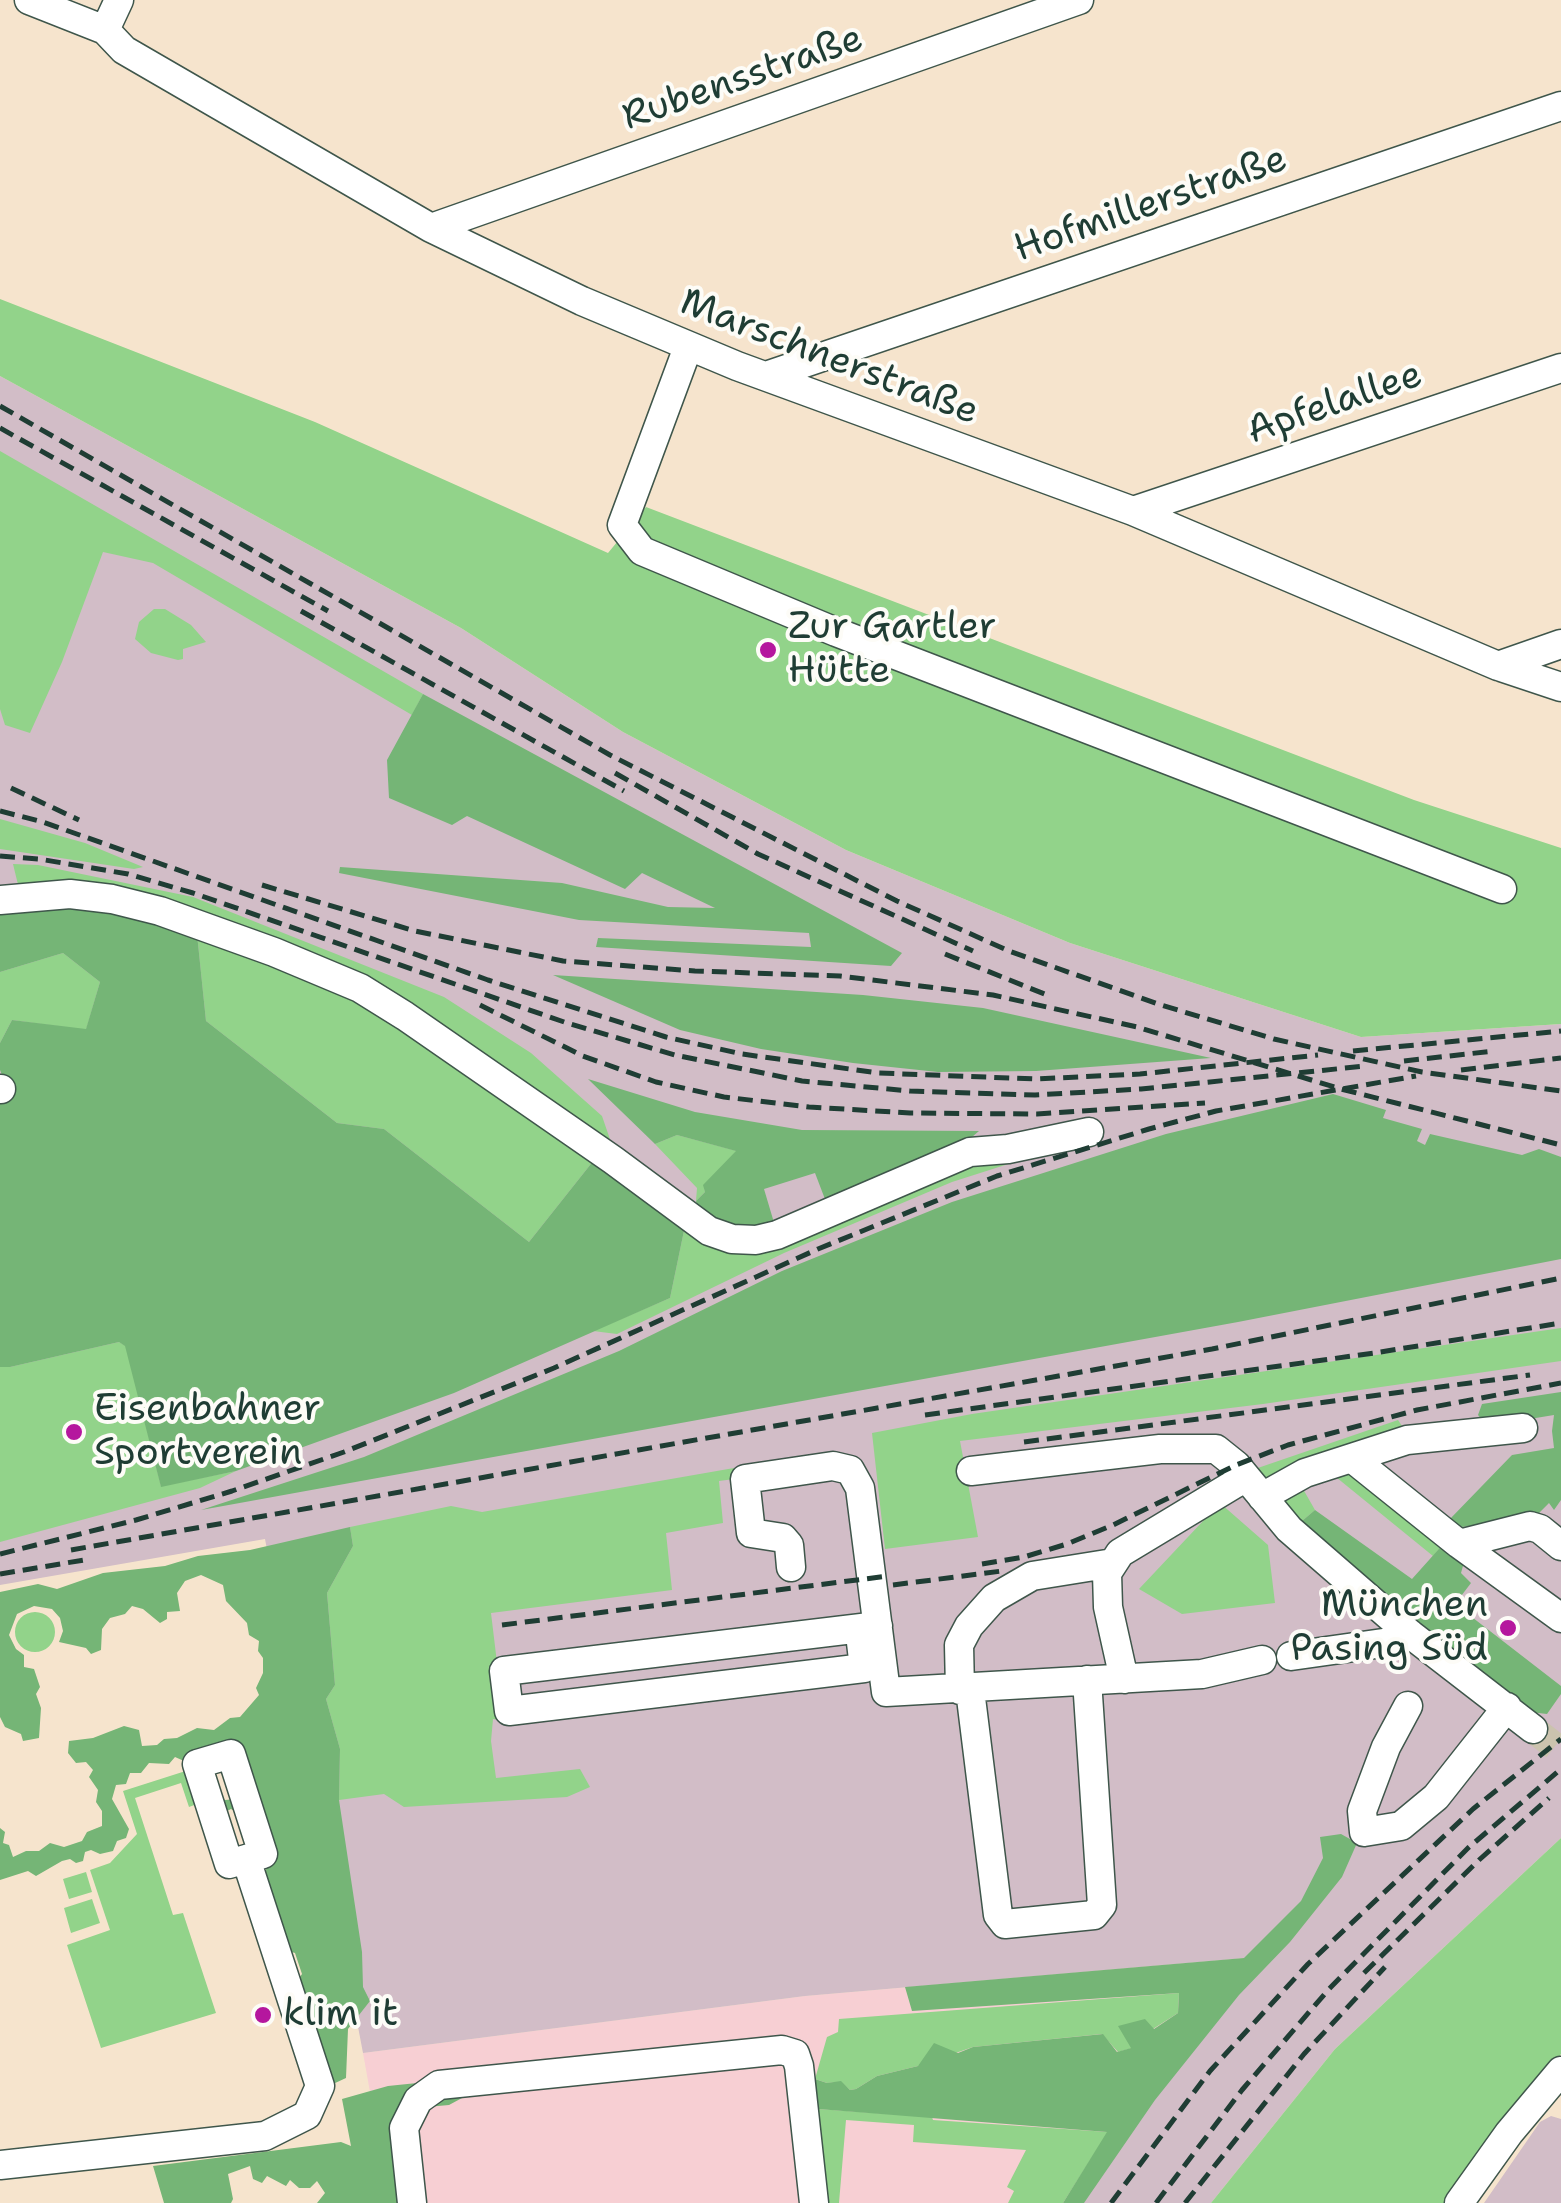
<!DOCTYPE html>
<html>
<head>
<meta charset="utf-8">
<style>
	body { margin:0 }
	canvas { display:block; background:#f6e4cd }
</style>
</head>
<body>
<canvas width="1561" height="2203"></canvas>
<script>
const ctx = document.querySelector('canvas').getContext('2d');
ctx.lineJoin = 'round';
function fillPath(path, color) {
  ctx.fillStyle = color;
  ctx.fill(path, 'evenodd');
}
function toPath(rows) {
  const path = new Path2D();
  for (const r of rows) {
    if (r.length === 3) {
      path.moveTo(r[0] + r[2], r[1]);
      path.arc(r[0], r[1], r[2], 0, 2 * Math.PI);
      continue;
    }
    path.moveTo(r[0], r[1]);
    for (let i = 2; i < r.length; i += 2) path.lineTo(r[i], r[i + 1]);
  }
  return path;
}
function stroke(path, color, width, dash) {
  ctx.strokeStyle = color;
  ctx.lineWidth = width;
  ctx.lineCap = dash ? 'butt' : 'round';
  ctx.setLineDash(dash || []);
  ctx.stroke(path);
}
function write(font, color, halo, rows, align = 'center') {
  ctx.font = font + ' "Shantell Sans",sans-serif';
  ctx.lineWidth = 8;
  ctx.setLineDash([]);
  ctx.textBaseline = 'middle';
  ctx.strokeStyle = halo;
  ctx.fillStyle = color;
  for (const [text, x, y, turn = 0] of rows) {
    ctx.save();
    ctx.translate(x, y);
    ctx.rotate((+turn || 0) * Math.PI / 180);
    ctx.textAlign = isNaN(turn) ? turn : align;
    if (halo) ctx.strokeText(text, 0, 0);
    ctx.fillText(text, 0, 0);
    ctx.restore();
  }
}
fillPath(toPath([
	[1259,1957,1064,2203,390,2203,363,2053,805,1996]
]), '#f7cfd3');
fillPath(toPath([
	[0,376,461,628,623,732,846,850,1070,943,1361,1037,1561,1024,1561,1838,1335,2049,1211,2203,1064,2203,1258,1957,805,1996,363,2053,265,1539,0,1585],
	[1551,2116,1561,2119,1561,2203,1484,2203,1540,2122]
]), '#d2bdc7');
fillPath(toPath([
	[0,299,315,422,608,553,646,507,1414,800,1561,848,1561,1024,1361,1037,1070,943,846,850,623,732,461,628,0,376],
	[0,451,423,694,412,715,153,563,103,552,62,662,30,733,5,725,0,709],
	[154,609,165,609,191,625,206,642,183,649,183,659,178,660,151,653,135,639,139,622],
	[0,819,85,843,143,867,134,869,0,849],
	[13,864,38,865,193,897,444,997,531,1053,602,1116,614,1151,273,945,20,893],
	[197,934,315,973,598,1155,529,1242,384,1129,337,1123,206,1021],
	[63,953,100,982,86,1030,12,1020,0,1043,0,972],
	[677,1135,737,1151,704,1185,705,1192,696,1201,697,1188,655,1144],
	[1049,1151,952,1182,784,1253,617,1334,593,1331,670,1298,686,1221,733,1243,973,1163],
	[1561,1328,1561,1361,1263,1404,960,1441,978,1537,885,1549,872,1433,972,1414],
	[119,1342,126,1346,161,1486,236,1471,200,1488,0,1542,0,1367,10,1367],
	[1398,1420,1406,1432,1262,1481,1249,1471],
	[734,1468,734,1479,719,1481,723,1523,666,1533,672,1590,491,1613,504,1721,493,1719,491,1741,496,1778,580,1769,590,1787,567,1797,404,1807,384,1794,339,1800,340,1749,326,1699,335,1685,327,1593,353,1546,350,1527,451,1506,482,1512],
	[1344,1469,1446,1541,1433,1556,1331,1473],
	[1303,1489,1315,1510,1295,1527,1284,1512,1284,1499],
	[1220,1503,1268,1545,1275,1603,1182,1614,1139,1589],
	[35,1632,20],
	[195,1768,205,1801,189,1807,181,1783,135,1798,173,1915,183,1913,216,2013,101,2048,67,1945,110,1930,90,1870,110,1863,137,1834,123,1791],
	[1561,1838,1561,2054,1444,2203,1211,2203,1335,2049],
	[86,1872,92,1892,69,1899,63,1879],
	[92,1899,100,1923,71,1933,64,1908],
	[1179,1993,1178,2013,1153,2029,1119,2026,1132,2048,1118,2052,1102,2034,973,2047,918,2066,877,2076,856,2089,850,2090,841,2082,827,2083,815,2079,827,2037,838,2032,839,2019],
	[818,2109,932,2117,933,2120,1108,2132,1063,2203,1008,2203,1014,2191,1007,2187,1026,2150,913,2142,914,2125,846,2120,839,2203,827,2203]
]), '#92d38a');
fillPath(toPath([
	[423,694,902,953,891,966,596,947,598,938,811,947,809,933,579,920,339,873,340,867,562,883,668,907,715,908,642,873,625,889,467,816,452,825,389,798,387,760],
	[0,907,111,908,197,934,206,1021,337,1123,384,1129,529,1242,598,1155,686,1221,670,1298,454,1393,236,1471,161,1487,125,1346,119,1342,10,1367,0,1367,0,1094,8,1090,0,1070,0,1043,12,1020,86,1029,100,982,63,953,0,972],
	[553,975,863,995,983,1008,1211,1058,1036,1071,938,1072,853,1063,761,1049,680,1030],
	[588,1079,695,1112,802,1130,979,1131,951,1155,828,1207,815,1173,764,1189,775,1226,755,1234,700,1215,696,1201,705,1192,703,1185,736,1151,677,1135,655,1144],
	[1333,1094,1386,1110,1383,1118,1422,1129,1417,1141,1425,1145,1430,1134,1522,1155,1539,1149,1561,1157,1561,1259,1238,1322,201,1510,364,1457,619,1351,782,1271,952,1202,1166,1134],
	[1561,1392,1561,1500,1554,1510,1549,1503,1535,1517,1462,1527,1449,1520,1512,1455,1554,1448,1552,1431,1554,1415,1487,1426,1478,1415,1482,1404],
	[1315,1510,1412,1579,1446,1541,1466,1555,1461,1573,1471,1583,1455,1604,1561,1686,1561,1694,1547,1714,1530,1712,1295,1527],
	[350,1527,353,1546,327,1593,335,1685,326,1699,340,1749,339,1800,362,1952,363,1987,370,2001,348,2029,346,2078,333,2084,308,2027,312,2018,305,2012,308,2004,295,1984,302,1974,295,1953,285,1950,274,1914,277,1907,272,1902,265,1877,271,1833,231,1809,221,1814,217,1797,225,1800,249,1798,247,1777,191,1754,184,1761,175,1757,169,1764,149,1763,141,1773,130,1773,126,1784,116,1785,112,1799,129,1829,126,1838,117,1841,113,1851,100,1854,91,1850,85,1852,83,1861,76,1863,70,1859,62,1861,36,1876,28,1871,0,1880,0,1828,5,1832,3,1843,9,1845,13,1857,26,1851,39,1851,50,1843,64,1847,82,1841,87,1832,102,1826,102,1811,96,1802,98,1790,89,1777,93,1770,86,1762,76,1763,68,1753,69,1741,93,1738,124,1726,139,1730,142,1746,157,1745,164,1739,177,1738,197,1728,214,1730,230,1718,240,1717,259,1695,256,1688,263,1673,263,1658,258,1651,259,1641,249,1635,247,1623,226,1601,223,1585,201,1575,185,1581,177,1593,180,1611,167,1612,167,1619,160,1623,143,1609,132,1606,125,1614,110,1618,102,1629,101,1650,91,1654,86,1648,59,1642,63,1631,60,1618,52,1609,34,1606,17,1614,9,1635,16,1649,24,1655,24,1667,34,1669,40,1687,36,1694,41,1708,39,1738,23,1741,21,1734,5,1727,0,1717,0,1592,38,1584,57,1589,103,1573,165,1566,198,1556,250,1550],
	[1341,1834,1357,1843,1342,1877,1290,1942,1239,1995,1155,2100,1084,2203,1063,2203,1107,2132,818,2109,815,2079,827,2083,841,2081,850,2090,856,2089,877,2076,918,2066,934,2043,958,2053,973,2047,1103,2034,1117,2052,1131,2048,1118,2026,1145,2019,1154,2029,1178,2013,1179,1993,912,2011,905,1987,1244,1958,1301,1901,1323,1858,1320,1837],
	[456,2079,462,2098,449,2105,416,2108,410,2203,317,2203,325,2193,317,2181,310,2188,299,2188,290,2180,286,2186,267,2176,262,2183,253,2179,250,2166,228,2174,233,2199,231,2203,164,2203,153,2166,341,2142,351,2146,342,2099,388,2086]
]), '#75b576');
stroke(toPath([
	[1533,1729,1561,1751]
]), '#cbc3ae', 28, [28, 14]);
const minor = toPath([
	[29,0,105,30,124,50,431,228,582,301,737,366,1133,511,1498,666,1561,687],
	[105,30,119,0],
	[431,228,1079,0],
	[688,347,622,525,642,551,836,632,1502,889],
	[766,376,1561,106],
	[1133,511,1561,368],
	[1498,666,1561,644],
	[0,900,70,894,112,899,160,911,274,952,360,988,405,1016,613,1160,709,1231,732,1239,756,1240,777,1235,970,1152,1008,1149,1089,1132],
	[0,1089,1,1089],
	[1353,1459,1459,1544,1561,1618],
	[971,1471,1160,1449,1216,1449,1236,1465,1289,1529,1410,1634,1533,1729],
	[1262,1497,1305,1473,1407,1440,1523,1428],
	[1459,1544,1530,1526,1540,1529,1561,1546],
	[791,1567,789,1545,783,1538,751,1533,745,1479,833,1466,850,1470,860,1488,886,1692,1202,1674,1262,1660],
	[860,1634,864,1668,509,1711,504,1671,878,1626],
	[1291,1656,1397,1641,1410,1634],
	[1124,1679,1108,1607,1107,1573,1120,1553,1246,1477],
	[960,1690,959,1645,969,1626,994,1598,1032,1576,1113,1563],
	[970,1690,998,1915,1005,1924,1094,1915,1102,1905,1087,1680],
	[1408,1706,1386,1747,1362,1811,1364,1832,1401,1826,1436,1797,1507,1707],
	[0,2165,265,2136,307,2115,320,2086,246,1859,229,1864,197,1764,231,1754,263,1854,246,1859],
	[412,2203,404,2128,418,2100,439,2085,782,2050,795,2054,799,2066,814,2203],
	[1459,2203,1509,2133,1561,2071]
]);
stroke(minor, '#3f564b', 31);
stroke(minor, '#fff', 28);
stroke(toPath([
	[0,406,610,755,897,901,1009,951,1161,1005,1274,1039,1422,1072,1561,1091],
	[0,428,328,611],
	[301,611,624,791],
	[615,773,758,854,973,951],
	[11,788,79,820],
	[0,811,43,822,488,980,666,1037,742,1054,878,1073,1036,1079,1140,1074,1318,1055],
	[0,856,39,859,128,874,193,893,567,1023,675,1055,802,1081,910,1091,1035,1095,1141,1089,1365,1066],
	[262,885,415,931,563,961,695,971,840,976,993,995,1137,1027,1341,1089,1561,1145],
	[945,954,1047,995],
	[480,1005,583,1056,656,1082,724,1097,809,1107,910,1113,1037,1114,1205,1103],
	[1353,1051,1561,1031],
	[1404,1061,1494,1051],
	[1461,1070,1561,1058],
	[925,1415,1374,1353,1561,1323],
	[1024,1442,1530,1375],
	[71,1550,1212,1349,1561,1278],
	[0,1554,136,1520,232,1491,344,1452,554,1368,818,1249,997,1176,1149,1129,1216,1111,1416,1076],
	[982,1564,1024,1557,1067,1544,1113,1525,1236,1465,1288,1445,1417,1410,1561,1383],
	[0,1574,90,1559],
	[893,1585,1002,1571],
	[502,1625,888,1576],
	[1364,1973,1479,1860,1549,1798],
	[1111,2203,1210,2071,1308,1964,1473,1809,1561,1739],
	[1156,2203,1242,2090,1329,1989,1468,1848,1561,1769],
	[1185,2203,1304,2054,1385,1967]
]), '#1f3d34', 5, [15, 8]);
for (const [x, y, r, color] of [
	[768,650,10,"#b5179e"],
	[74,1432,10,"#b5179e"],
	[1508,1628,10,"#b5179e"],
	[263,2015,10,"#b5179e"]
]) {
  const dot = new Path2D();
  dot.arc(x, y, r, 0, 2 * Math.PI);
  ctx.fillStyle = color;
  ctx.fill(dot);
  stroke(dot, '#fdfcf7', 4);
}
write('38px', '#1f3d34', '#fdfcf7', [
	["Rubensstraße",743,79,-19],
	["Hofmillerstraße",1151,205,-19],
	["Marschnerstraße",829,358,21],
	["Apfelallee",1335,404,-19]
]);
write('38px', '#1f3d34', '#fdfcf7', [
	["Zur Gartler",788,628],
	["Hütte",788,672],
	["Eisenbahner",94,1410],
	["Sportverein",94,1454],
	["München",1488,1606,"right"],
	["Pasing Süd",1488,1650,"right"],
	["klim it",283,2015]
], 'left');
</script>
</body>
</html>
